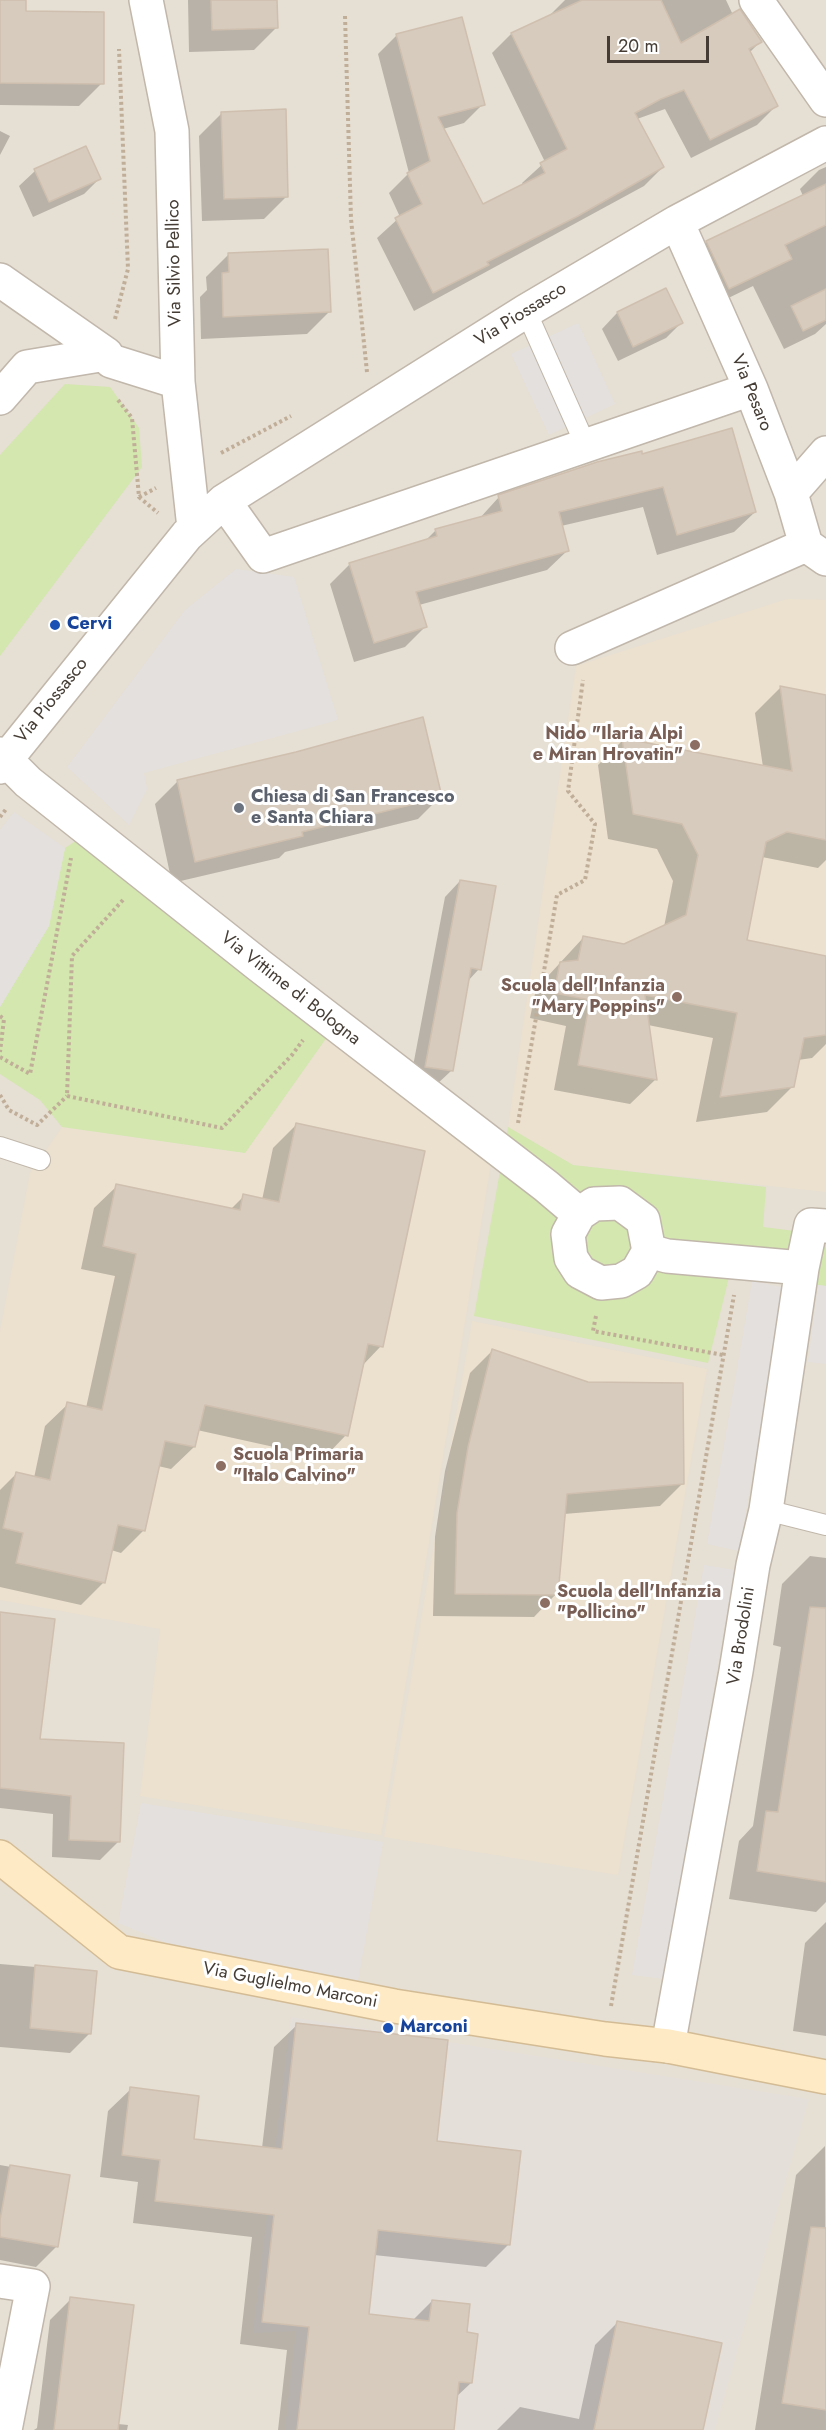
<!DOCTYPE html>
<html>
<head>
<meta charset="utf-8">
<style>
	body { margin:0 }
	#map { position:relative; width:826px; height:2430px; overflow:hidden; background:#f3ede5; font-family:Jost,sans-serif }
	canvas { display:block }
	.scale { position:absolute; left:607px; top:36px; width:102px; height:27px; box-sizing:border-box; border:3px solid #453d35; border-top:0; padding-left:8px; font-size:18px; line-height:21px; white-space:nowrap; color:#453d35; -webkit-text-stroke:4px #fff; paint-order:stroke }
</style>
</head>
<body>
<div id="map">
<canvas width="826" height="2430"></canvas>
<div class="scale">20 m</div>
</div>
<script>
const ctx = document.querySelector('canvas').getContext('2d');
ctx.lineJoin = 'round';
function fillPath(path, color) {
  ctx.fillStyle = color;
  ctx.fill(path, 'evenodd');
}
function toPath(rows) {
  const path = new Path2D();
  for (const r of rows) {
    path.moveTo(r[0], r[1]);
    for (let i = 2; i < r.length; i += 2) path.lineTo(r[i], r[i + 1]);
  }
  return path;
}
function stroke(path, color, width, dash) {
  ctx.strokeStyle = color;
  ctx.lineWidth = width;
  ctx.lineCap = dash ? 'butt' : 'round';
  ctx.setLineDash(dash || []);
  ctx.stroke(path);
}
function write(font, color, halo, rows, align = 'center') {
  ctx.font = font + ' Jost,sans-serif';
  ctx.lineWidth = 6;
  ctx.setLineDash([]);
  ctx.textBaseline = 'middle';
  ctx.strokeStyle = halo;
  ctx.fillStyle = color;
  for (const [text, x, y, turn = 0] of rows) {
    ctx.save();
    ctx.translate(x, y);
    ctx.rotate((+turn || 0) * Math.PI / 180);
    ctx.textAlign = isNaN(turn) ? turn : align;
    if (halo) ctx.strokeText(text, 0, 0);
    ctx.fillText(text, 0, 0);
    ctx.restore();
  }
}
fillPath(toPath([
	[0,0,826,0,826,2430,0,2430]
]), '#e6dfd3');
fillPath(toPath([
	[291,2017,809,2099,715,2430,285,2430,296,2331,253,2333]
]), '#e5dfda');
fillPath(toPath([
	[787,599,826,600,826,1192,573,1165,508,1127,576,666],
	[327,1037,492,1157,381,1835,140,1796,160,1629,0,1600,0,1331,30,1173,62,1127,245,1153],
	[472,1321,707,1369,618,1875,384,1837]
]), '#ece1cf');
fillPath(toPath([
	[65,384,110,387,139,428,142,467,0,656,0,455],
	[82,837,327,1037,245,1153,62,1127,40,1100,0,1074,0,1007,49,926,65,848],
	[508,1127,573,1165,766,1187,763,1227,826,1235,826,1286,730,1273,708,1363,474,1316]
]), '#d3e7ae');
fillPath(toPath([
	[578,323,615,404,549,435,511,354],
	[236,569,294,577,338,720,144,773,147,789,129,825,67,767,185,610],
	[14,812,65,848,49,926,0,1007,0,830],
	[752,1281,785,1288,739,1551,707,1544],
	[818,1285,826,1286,826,1364,808,1362],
	[704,1565,734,1570,664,1979,632,1975],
	[141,1803,383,1842,357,1986,199,1956,118,1923]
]), '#e3e0de');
fillPath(toPath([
	[0,0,25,0,24,13,102,83,79,106,0,105],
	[188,0,276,0,277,27,254,50,189,52],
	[565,0,726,0,733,15,760,42,749,53,776,106,757,125,691,158,665,109,637,119,663,167,644,186,414,311,377,238,400,217,389,193,409,173,378,54,397,35,483,104,464,123,443,129,482,206,523,185,522,183,545,162,492,53,511,34,552,15,551,14],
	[222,113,287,196,264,219,202,221,199,136],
	[0,131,10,136,0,155],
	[826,167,826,324,815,334,784,349,753,286,710,307,688,261,707,242,803,196,800,189,819,170],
	[35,171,99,179,84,194,33,217,19,186],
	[229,254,329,312,307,334,201,339,200,297,207,290,206,277],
	[617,313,681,323,666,338,618,361,602,329],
	[641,456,755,512,734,532,657,555,643,507,561,526,568,550,547,570,419,605,425,627,405,647,354,662,330,584,350,564,425,541,436,530,479,519,499,497],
	[780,688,826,697,826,860,818,868,762,857,745,941,826,957,826,1044,812,1058,798,1060,793,1086,767,1112,696,1122,713,1038,648,1025,656,1079,630,1104,554,1090,566,1026,530,1018,536,989,583,938,624,946,664,927,673,881,657,849,608,839,598,765,623,740,763,767,755,713],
	[178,781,441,796,418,819,285,852,279,858,172,883,155,804],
	[460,881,479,969,467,982,451,1071,435,1086,410,1082,445,897],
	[296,1125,381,1346,362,1366,346,1435,324,1458,197,1430,194,1447,171,1469,158,1466,144,1530,121,1553,111,1550,104,1582,81,1605,0,1587,0,1490,16,1474,34,1478,45,1426,68,1404,86,1408,115,1276,81,1269,94,1208,117,1186,230,1210,244,1196,262,1200,273,1148],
	[492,1351,683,1483,660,1506,564,1514,556,1594,534,1617,433,1616,435,1537,445,1471,470,1373],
	[810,1556,826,1558,826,1902,816,1912,729,1899,739,1841,753,1826,781,1647,773,1645,782,1584],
	[0,1613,38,1741,119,1841,100,1860,52,1857,53,1814,0,1808],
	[826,1922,826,2036,793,2031,805,1943],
	[0,1964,95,1972,90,2033,70,2053,0,2047],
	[297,2025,435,2142,509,2244,486,2267,374,2255,367,2315,413,2320,432,2301,471,2383,456,2397,452,2430,278,2430,287,2350,240,2344,252,2237,133,2223,138,2182,100,2177,108,2111,131,2089,192,2140,262,2148,274,2047],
	[825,2146,826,2430,755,2430,796,2175],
	[0,2165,68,2177,56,2247,36,2267,0,2260],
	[71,2299,118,2424,128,2425,127,2430,34,2430,37,2428,50,2320],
	[618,2322,702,2430,497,2430,520,2407,579,2419,595,2345]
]), '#0003');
const building = toPath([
	[0,0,26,0,26,11,104,12,104,84,0,83,0,0],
	[211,0,277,0,278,28,212,30,211,0],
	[582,0,661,0,681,43,740,9,762,42,749,49,778,106,710,140,684,90,661,99,635,113,664,167,578,216,487,262,489,265,433,293,395,218,422,204,407,173,430,161,396,34,462,17,485,105,438,117,483,204,545,173,540,163,567,149,511,33,582,0],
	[286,109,288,197,224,199,221,112,286,109],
	[86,146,101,179,49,202,34,169,86,146],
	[826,184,826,225,785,245,792,259,729,289,706,241,826,184],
	[328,249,331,312,223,317,222,273,229,272,228,253,328,249],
	[666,288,683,323,633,347,617,312,666,288],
	[826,289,826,320,803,331,791,306,826,289],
	[732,428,756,512,677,535,663,487,559,512,569,551,416,592,427,627,374,643,349,563,437,536,435,529,502,511,498,495,597,462,642,451,642,454,732,428],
	[780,686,826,695,826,840,787,832,766,842,747,940,826,956,826,1035,804,1038,794,1087,720,1097,737,1013,645,995,657,1080,578,1065,590,1000,554,993,560,962,578,960,583,936,624,944,686,915,698,855,682,824,633,814,622,738,792,771,780,686],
	[423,717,442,797,302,832,303,836,195,862,177,780,296,752,423,717],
	[460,880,496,886,481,970,471,968,453,1071,425,1067,460,880],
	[296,1123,425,1151,383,1347,368,1344,348,1436,205,1405,195,1447,165,1441,145,1531,118,1525,105,1583,16,1563,23,1533,3,1528,16,1472,50,1480,67,1402,102,1410,136,1254,103,1246,116,1184,240,1210,243,1194,279,1202,296,1123],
	[492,1349,588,1382,683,1383,684,1484,567,1494,558,1595,455,1594,457,1513,468,1447,492,1349],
	[810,1607,826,1608,826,1882,757,1871,766,1811,778,1812,810,1607],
	[0,1612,55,1619,40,1739,124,1743,120,1842,69,1840,71,1796,0,1788,0,1612],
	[35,1965,97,1971,91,2034,30,2028,35,1965],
	[296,2023,448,2040,437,2141,521,2151,510,2245,378,2230,369,2314,429,2321,432,2300,470,2304,467,2332,478,2334,472,2383,459,2382,454,2430,297,2430,309,2327,262,2322,274,2215,155,2201,160,2160,122,2155,130,2087,199,2096,194,2139,282,2149,296,2023],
	[10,2165,70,2175,58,2247,0,2237,0,2220,10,2165],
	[811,2227,826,2228,826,2410,782,2403,811,2227],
	[70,2297,134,2305,118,2430,54,2430,70,2297],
	[617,2321,722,2343,703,2430,594,2430,617,2321]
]);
fillPath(building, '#d7cbbe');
stroke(building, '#cfbfae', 1.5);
const lane = toPath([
	[526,311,586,446],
	[0,1147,40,1160],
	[766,1510,826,1525]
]);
const street = toPath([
	[146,0,172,131,178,382,194,528],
	[756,0,826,100],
	[677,222,751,389,791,493,806,545,826,559],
	[0,280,106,354],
	[0,398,27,367,106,354,111,361,178,382],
	[791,493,826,453],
	[224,501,263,556,751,389],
	[572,648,806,545],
	[0,754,28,782,260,966,546,1186,579,1214],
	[0,767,187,535,224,501,526,311,677,222,826,143],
	[620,1203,643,1220,649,1251,637,1272,621,1281,601,1283,580,1272,571,1258,568,1234,579,1214,594,1204,620,1203],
	[649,1251,667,1256,802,1268],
	[668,2046,736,1671,753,1565,766,1510,802,1268,811,1225,826,1226],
	[0,2281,33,2286,5,2430]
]);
const secondary = toPath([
	[0,1857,119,1952,394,2006,605,2039,668,2046,826,2077]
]);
stroke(lane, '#c1b7ab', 22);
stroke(street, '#c1b7ab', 36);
stroke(secondary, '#d3bc95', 36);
stroke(toPath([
	[345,16,351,219,367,372],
	[115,319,128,269,119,49],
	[118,400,132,418,139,497,158,513],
	[221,453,291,416],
	[139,497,156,488],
	[0,817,7,808],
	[123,900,72,956,67,1096,222,1128,292,1055,303,1040],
	[0,1016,4,1019,0,1052],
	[0,1057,30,1074,71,858],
	[0,1095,9,1110,37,1125,67,1096],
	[518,1123,557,895,585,880,595,824,568,791,583,680],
	[596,1316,593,1331,723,1355],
	[611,2006,734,1295]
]), '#c0ae99', 4, [3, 3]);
stroke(lane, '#fff', 20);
stroke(street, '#fff', 33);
stroke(secondary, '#feeac4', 33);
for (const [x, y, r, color] of [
	[55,625,6,"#1a4fb4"],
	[695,745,6,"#8d6e63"],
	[239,808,6,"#6b7280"],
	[677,997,6,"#8d6e63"],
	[221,1466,6,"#8d6e63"],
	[545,1603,6,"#8d6e63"],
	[388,2028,6,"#1a4fb4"]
]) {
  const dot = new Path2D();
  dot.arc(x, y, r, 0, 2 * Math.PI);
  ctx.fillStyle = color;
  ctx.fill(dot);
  stroke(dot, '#fff', 2);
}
write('18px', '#453d35', '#fff', [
	["Via Silvio Pellico",175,263,-91],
	["Via Piossasco",521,315,-32],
	["Via Pesaro",751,393,68],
	["Via Piossasco",52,701,-51],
	["Via Vittime di Bologna",290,989,38],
	["Via Brodolini",742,1636,-81],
	["Via Guglielmo Marconi",290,1986,11]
]);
write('bold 18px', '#164399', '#fff', [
	["Cervi",67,625],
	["Marconi",400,2028]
], 'left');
write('bold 18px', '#785e54', '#fff', [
	["Nido \"Ilaria Alpi",683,735],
	["e Miran Hrovatin\"",683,756],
	["Scuola dell'Infanzia",665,987],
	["\"Mary Poppins\"",665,1008],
	["Scuola Primaria",233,1456,"left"],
	["\"Italo Calvino\"",233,1477,"left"],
	["Scuola dell'Infanzia",557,1593,"left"],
	["\"Pollicino\"",557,1614,"left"]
], 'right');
write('bold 18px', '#5b616d', '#fff', [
	["Chiesa di San Francesco",251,798],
	["e Santa Chiara",251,819]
], 'left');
</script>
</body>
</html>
